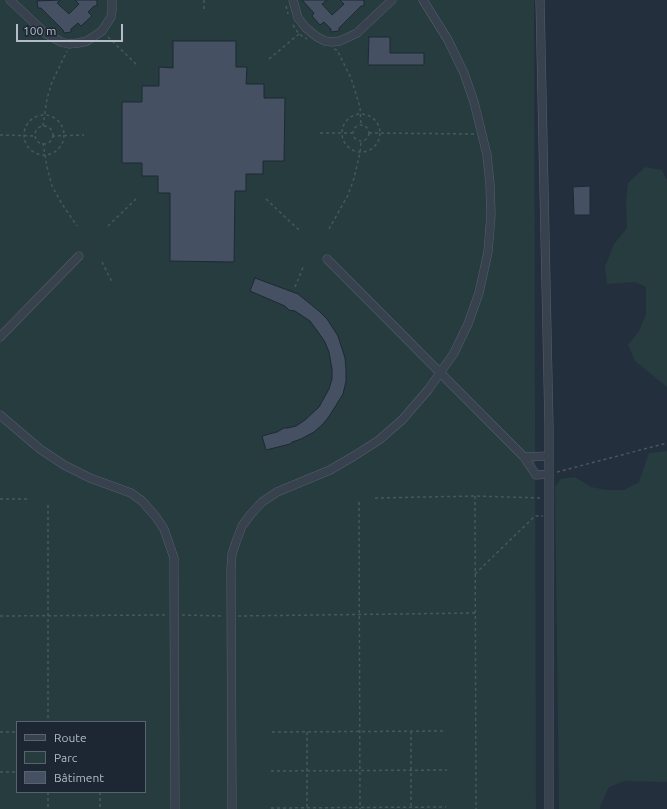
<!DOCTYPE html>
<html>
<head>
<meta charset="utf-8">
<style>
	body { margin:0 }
	#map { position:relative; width:667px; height:809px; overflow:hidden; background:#242f3e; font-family:Ubuntu,sans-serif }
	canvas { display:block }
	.legend { position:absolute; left:16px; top:721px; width:130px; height:72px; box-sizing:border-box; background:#1d2633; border:1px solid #59626f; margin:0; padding:5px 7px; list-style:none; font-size:12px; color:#b4bcc9 }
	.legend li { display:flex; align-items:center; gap:8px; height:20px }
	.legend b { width:20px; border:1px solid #59626f }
	.scale { position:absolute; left:16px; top:24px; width:107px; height:18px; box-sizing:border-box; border:2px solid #b4bcc9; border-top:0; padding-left:5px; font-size:12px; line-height:14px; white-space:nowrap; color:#b4bcc9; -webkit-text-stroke:3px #1d2633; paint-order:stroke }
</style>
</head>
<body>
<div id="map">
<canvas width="667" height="809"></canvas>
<ul class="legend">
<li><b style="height:5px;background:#38414e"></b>Route</li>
<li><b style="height:11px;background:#263c3f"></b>Parc</li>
<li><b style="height:11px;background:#455162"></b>Bâtiment</li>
</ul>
<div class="scale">100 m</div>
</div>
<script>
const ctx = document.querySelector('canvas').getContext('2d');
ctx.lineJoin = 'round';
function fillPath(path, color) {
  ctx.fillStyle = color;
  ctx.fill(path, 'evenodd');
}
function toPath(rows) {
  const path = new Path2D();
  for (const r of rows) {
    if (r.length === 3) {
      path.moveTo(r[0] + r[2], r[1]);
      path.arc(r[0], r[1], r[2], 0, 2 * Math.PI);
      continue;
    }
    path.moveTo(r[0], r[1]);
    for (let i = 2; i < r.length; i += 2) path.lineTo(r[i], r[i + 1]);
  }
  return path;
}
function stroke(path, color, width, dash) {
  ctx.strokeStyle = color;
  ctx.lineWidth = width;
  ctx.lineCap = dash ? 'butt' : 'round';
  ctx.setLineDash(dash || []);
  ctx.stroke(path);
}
fillPath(toPath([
	[0,0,534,0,536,809,0,809],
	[17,722,145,722,145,792,17,792],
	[645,167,662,170,667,180,667,387,635,361,628,345,639,331,646,314,646,287,635,282,607,284,605,267,614,244,627,228,626,203,628,183],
	[667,451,667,782,625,781,609,787,600,806,600,809,559,809,555,487,561,479,575,477,591,487,606,490,624,490,639,482,649,453]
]), '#263c3f');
const building = toPath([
	[60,0,57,3,69,14,79,4,75,0,97,0,97,6,94,6,88,12,92,16,81,26,78,23,71,29,71,32,64,33,63,30,41,8,38,8,37,1,60,0],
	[302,0,327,0,322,4,332,15,344,4,340,0,364,0,364,6,361,6,339,28,339,31,331,32,331,29,324,22,320,25,312,16,314,13,302,0],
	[369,37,390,37,390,53,424,53,424,65,368,65,369,37],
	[173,41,236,41,236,67,247,67,246,84,264,84,264,98,285,98,284,161,263,161,263,174,246,174,246,191,235,191,234,262,170,261,170,193,158,193,158,176,142,176,142,163,122,163,122,102,142,102,142,86,159,86,159,67,173,68,173,41],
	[590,186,590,215,574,215,573,187,590,186],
	[255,278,298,294,319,311,327,319,338,336,345,358,346,369,346,381,343,394,330,415,323,424,314,432,301,439,292,442,290,444,266,450,262,436,277,432,284,428,288,428,296,426,305,420,319,407,329,389,332,379,332,369,329,352,325,342,316,329,310,321,295,311,289,310,285,306,250,291,255,278]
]);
fillPath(building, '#455162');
stroke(building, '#1f2835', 1);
const minor = toPath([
	[10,0,45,33,61,42,69,44,78,43,87,41,102,31,111,17,112,11,112,0],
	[293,0,298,18,306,28,317,37,325,41,332,42,340,41,357,33,392,0],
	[540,0,549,426,549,809],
	[327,259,524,457,536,475,549,474],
	[0,337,79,256],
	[0,415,40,449,64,465,90,478,131,493,142,501,156,517,164,529,174,558,174,569,175,809],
	[524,457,549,456],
	[232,809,231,569,232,554,236,542,242,526,251,514,262,502,277,492,330,470,354,456,379,440,402,420,428,390,454,353,468,324,479,293,488,252,491,215,490,184,487,155,474,102,464,73,448,40,423,0]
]);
stroke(minor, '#565f6c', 9);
stroke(toPath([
	[204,0,204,9],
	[286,6,288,14],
	[293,25,299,34,307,39],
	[108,37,138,66],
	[334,49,337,50,351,78,360,107,361,125],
	[269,59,299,34],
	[361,133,19],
	[44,135,20],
	[361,133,8],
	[43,126,47,99,52,82,67,51],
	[44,135,9],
	[320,133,352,133],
	[369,133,475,134],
	[0,135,35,136],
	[52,136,84,135],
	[43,143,47,167,52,186,62,204,77,226],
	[266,199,299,230],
	[108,226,138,197],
	[329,229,348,195,354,178,360,153,361,141],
	[102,262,112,282],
	[295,287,304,265],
	[557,472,667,443],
	[475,496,476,809],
	[375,498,475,496,541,498],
	[0,499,30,499],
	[359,502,360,809],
	[48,505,48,722],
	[475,574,535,516,543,516],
	[182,615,224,616],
	[0,616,166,615],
	[238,616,476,613],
	[411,731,411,807],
	[0,732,17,732],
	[272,732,446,731],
	[307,732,307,808],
	[271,771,447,770],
	[0,772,17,772],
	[48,792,48,809],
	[100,792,100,809],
	[271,808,446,807]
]), '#44595c', 1.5, [3, 3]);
stroke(minor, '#38414e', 8);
</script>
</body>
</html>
